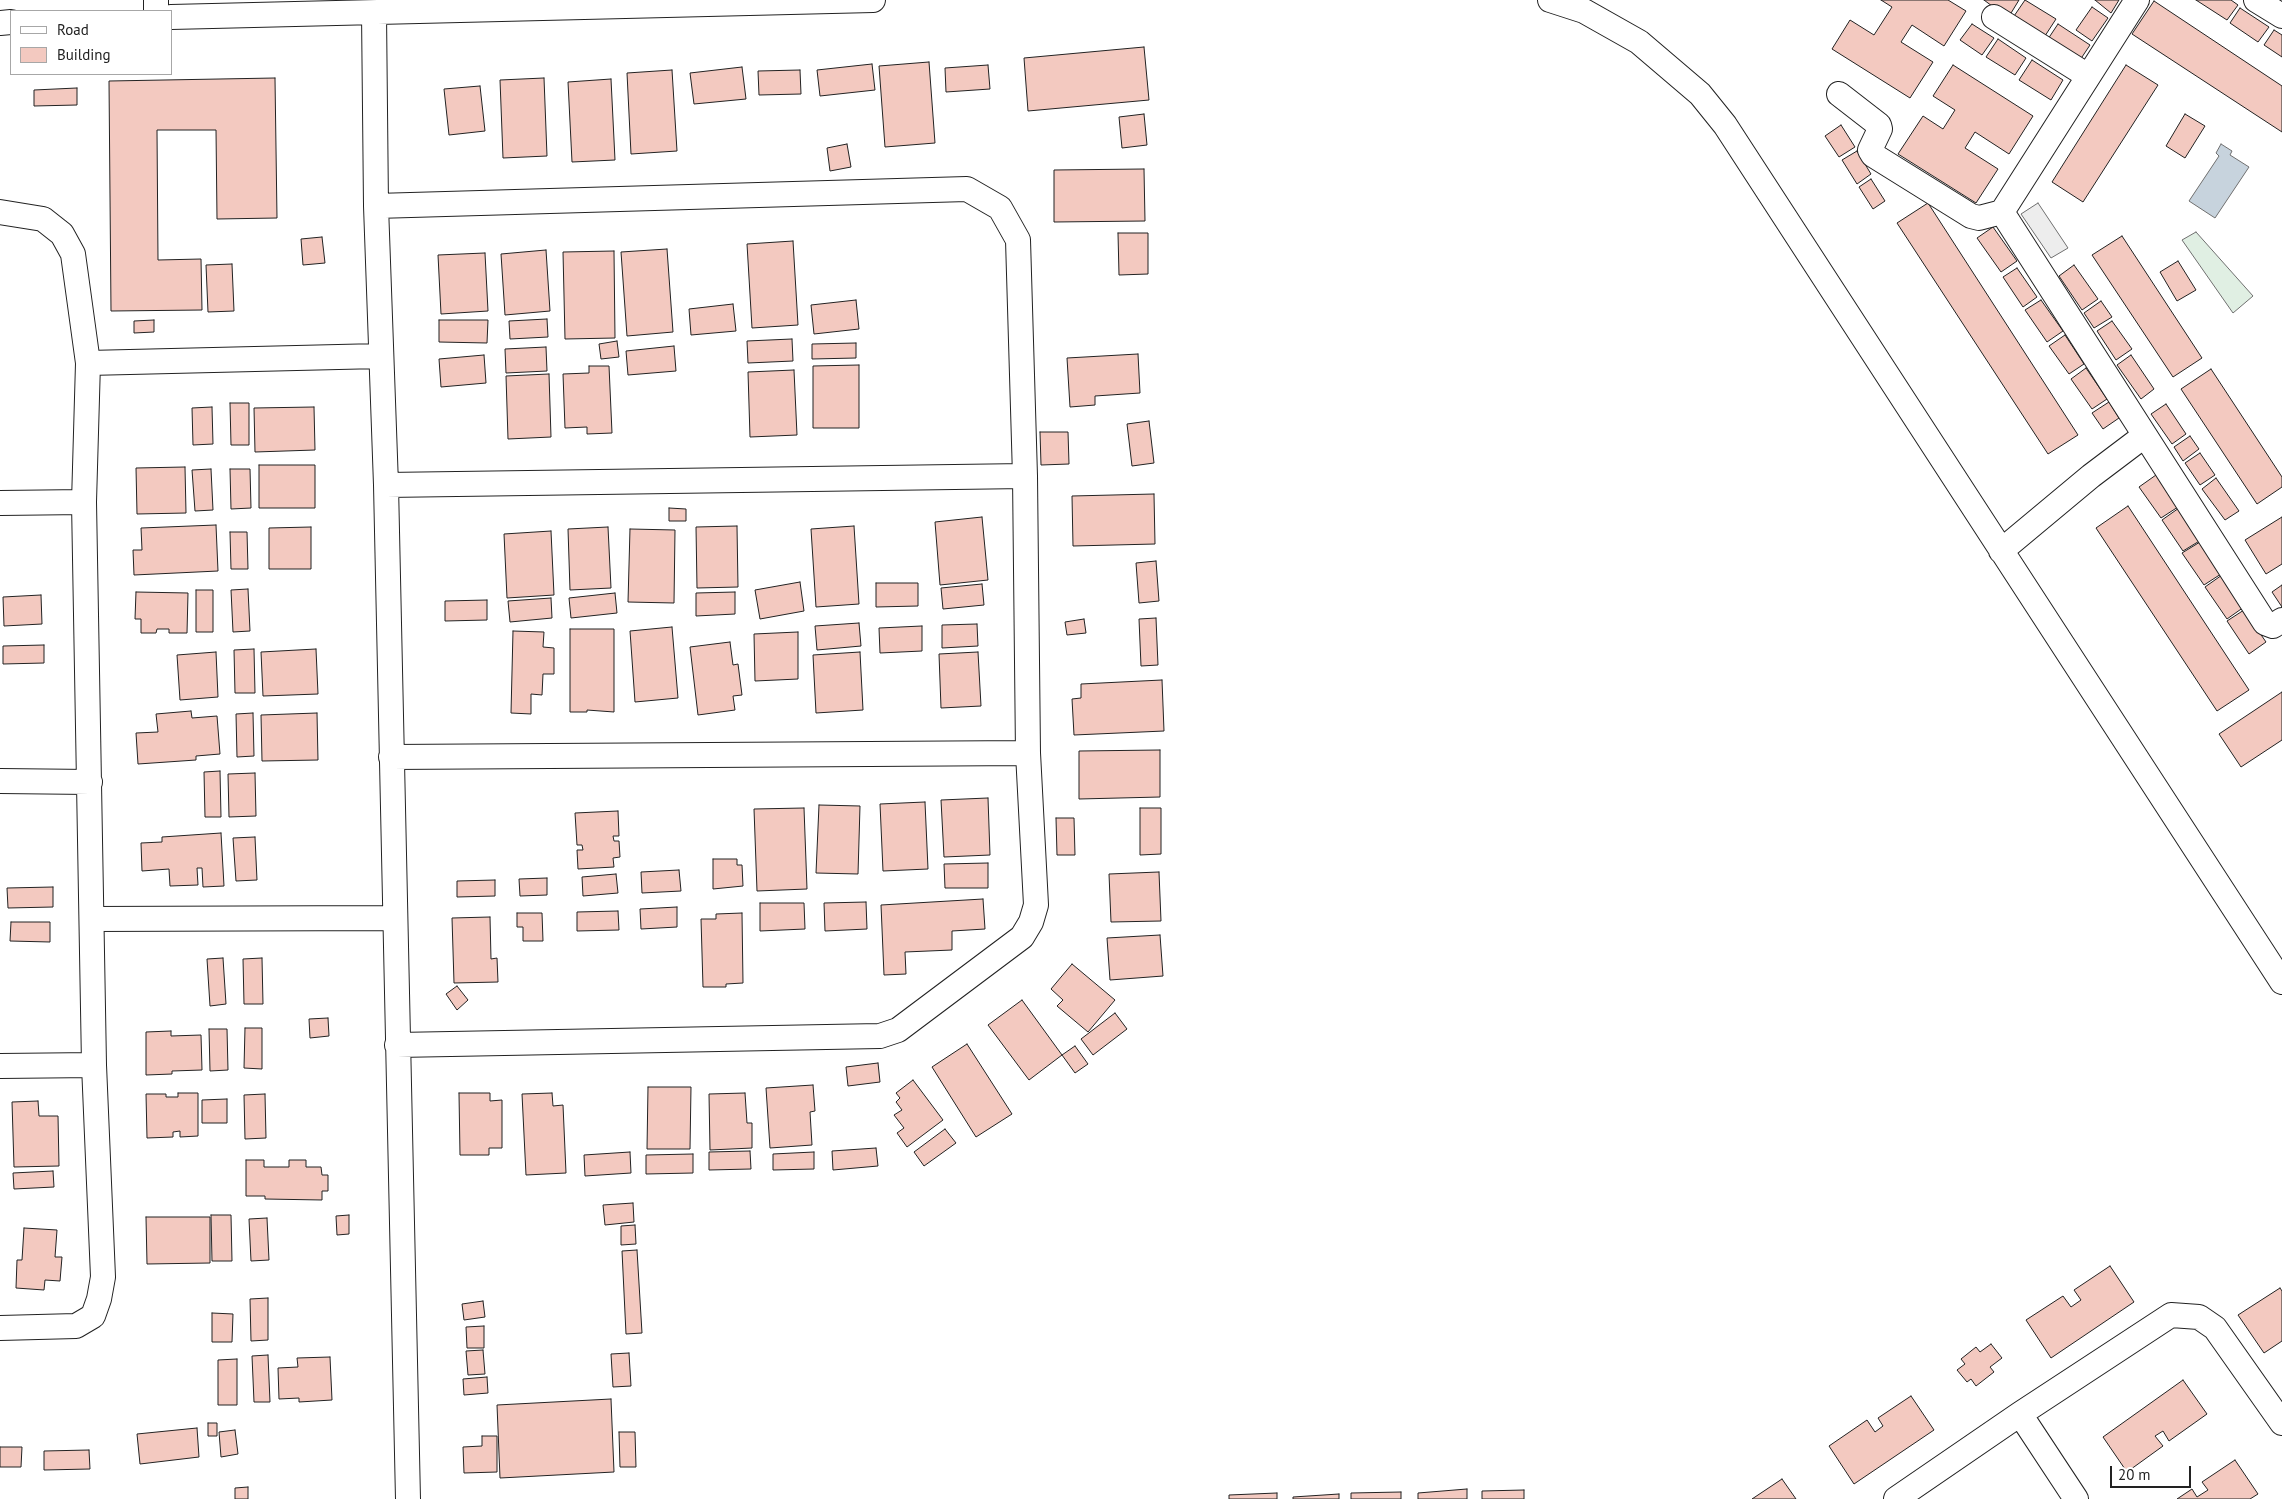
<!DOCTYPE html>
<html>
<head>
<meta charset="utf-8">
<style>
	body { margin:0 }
	#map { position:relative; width:2282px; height:1499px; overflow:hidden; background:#fff; font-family:"PT Sans",sans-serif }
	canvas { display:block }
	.legend { position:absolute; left:10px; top:10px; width:162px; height:65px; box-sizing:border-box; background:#fff; border:1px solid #a7a7a7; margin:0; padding:6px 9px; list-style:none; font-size:15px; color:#222 }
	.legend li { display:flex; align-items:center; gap:10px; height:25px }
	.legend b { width:25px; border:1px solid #a7a7a7 }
	.scale { position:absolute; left:2110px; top:1466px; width:81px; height:22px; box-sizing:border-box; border:2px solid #222; border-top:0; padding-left:6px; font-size:15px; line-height:18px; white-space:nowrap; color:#222; -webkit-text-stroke:4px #fff; paint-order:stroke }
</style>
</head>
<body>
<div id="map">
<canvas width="2282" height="1499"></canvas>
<ul class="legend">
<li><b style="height:6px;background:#fff"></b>Road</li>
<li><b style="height:14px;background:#f3c9c0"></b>Building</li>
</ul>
<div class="scale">20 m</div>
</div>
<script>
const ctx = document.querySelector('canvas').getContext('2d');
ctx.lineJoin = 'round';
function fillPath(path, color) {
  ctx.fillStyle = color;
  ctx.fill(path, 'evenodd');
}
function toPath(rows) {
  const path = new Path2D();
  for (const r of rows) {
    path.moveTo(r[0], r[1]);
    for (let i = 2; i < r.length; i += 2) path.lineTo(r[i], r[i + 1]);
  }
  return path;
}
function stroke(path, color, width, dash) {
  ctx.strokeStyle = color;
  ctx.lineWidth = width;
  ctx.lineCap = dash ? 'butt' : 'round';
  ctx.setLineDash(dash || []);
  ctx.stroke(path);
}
const green = toPath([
	[2196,232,2253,296,2233,313,2182,240,2196,232]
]);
fillPath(green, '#e0efe3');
stroke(green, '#6f6f6f', 1);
const parking = toPath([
	[2038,203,2068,248,2051,258,2021,214,2038,203]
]);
fillPath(parking, '#ededed');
stroke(parking, '#6f6f6f', 1);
const water = toPath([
	[2221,144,2232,151,2230,155,2249,167,2215,218,2189,201,2219,156,2216,153,2221,144]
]);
fillPath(water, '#c7d3dd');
stroke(water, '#6f6f6f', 1);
const building = toPath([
	[1881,0,1948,0,1966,11,1944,46,1912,25,1901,42,1933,62,1910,98,1832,49,1850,20,1874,35,1892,7,1881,0],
	[1984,0,2019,0,2008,18,1984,0],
	[2025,0,2056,19,2043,39,2012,19,2025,0],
	[2095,0,2119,0,2111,13,2095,0],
	[2196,0,2231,0,2238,5,2227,20,2196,0],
	[2154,1,2282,86,2282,132,2132,34,2154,1],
	[2092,7,2108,18,2092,41,2076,30,2092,7],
	[2240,8,2269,27,2258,42,2230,23,2240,8],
	[1972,24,1994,38,1982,55,1960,40,1972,24],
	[2058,24,2090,45,2078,63,2046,42,2058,24],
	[2274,30,2282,35,2282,57,2264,45,2274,30],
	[1998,39,2026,58,2015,75,1986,57,1998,39],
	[1144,47,1149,100,1028,111,1024,58,1144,47],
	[2032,60,2063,80,2051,100,2019,80,2032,60],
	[929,62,935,143,885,147,879,66,929,62],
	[872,64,875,90,820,96,817,70,872,64],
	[988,65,990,89,946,92,945,68,988,65],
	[1953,65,2033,116,2009,154,1975,132,1965,148,1998,169,1976,203,1898,154,1923,116,1943,129,1955,110,1933,96,1953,65],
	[2126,65,2158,85,2083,202,2052,182,2126,65],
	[742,67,746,99,694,104,690,73,742,67],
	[672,70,677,151,631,154,627,73,672,70],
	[800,70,801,94,759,95,758,71,800,70],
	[275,78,277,218,217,219,216,130,157,130,158,260,201,259,202,310,111,311,109,81,275,78],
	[544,78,547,156,503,158,500,80,544,78],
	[611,79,615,160,572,162,568,82,611,79],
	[480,86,485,131,449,135,444,89,480,86],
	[77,88,77,105,34,106,34,90,77,88],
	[1144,114,1147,145,1122,148,1119,117,1144,114],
	[2185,114,2205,126,2185,158,2166,146,2185,114],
	[1841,125,1855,147,1839,157,1825,136,1841,125],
	[847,144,851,167,830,171,827,148,847,144],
	[1857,151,1871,174,1857,184,1842,160,1857,151],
	[1144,169,1145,221,1054,222,1054,170,1144,169],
	[1871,179,1885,201,1873,209,1859,187,1871,179],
	[1928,203,2078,435,2048,454,1897,223,1928,203],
	[1993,227,2017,261,2001,272,1977,238,1993,227],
	[1118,233,1148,233,1148,274,1119,275,1118,233],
	[2122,236,2202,358,2173,377,2092,255,2122,236],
	[322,237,325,263,303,265,301,239,322,237],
	[793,241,798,325,752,328,747,244,793,241],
	[667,249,673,332,627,336,621,252,667,249],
	[546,250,550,311,505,315,501,254,546,250],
	[614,251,615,338,565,339,563,252,614,251],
	[485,253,488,311,441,314,438,255,485,253],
	[2178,261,2196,290,2177,301,2160,272,2178,261],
	[232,264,234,311,208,312,206,265,232,264],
	[2074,265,2098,299,2082,310,2059,276,2074,265],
	[2017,268,2037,297,2023,307,2003,277,2017,268],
	[856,300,859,329,814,334,811,305,856,300],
	[2041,300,2063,331,2047,342,2025,310,2041,300],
	[2101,301,2112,317,2094,328,2084,313,2101,301],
	[733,304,736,331,691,335,689,309,733,304],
	[547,319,548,337,510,339,509,321,547,319],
	[154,320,154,332,134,333,134,321,154,320],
	[439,320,488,320,487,343,439,342,439,320],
	[2112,321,2132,349,2116,360,2097,331,2112,321],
	[2065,335,2084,364,2069,374,2049,346,2065,335],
	[792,339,793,361,748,363,747,341,792,339],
	[617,341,619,357,601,359,599,344,617,341],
	[856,343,856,358,812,359,812,344,856,343],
	[674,346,676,371,628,375,626,351,674,346],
	[546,347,547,371,506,373,505,349,546,347],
	[1138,354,1140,393,1095,396,1095,405,1070,407,1067,358,1138,354],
	[484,355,486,383,441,387,439,359,484,355],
	[2131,355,2154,389,2141,399,2117,365,2131,355],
	[859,365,859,428,813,428,813,366,859,365],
	[589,366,609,366,612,433,587,434,587,427,565,428,563,374,589,373,589,366],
	[2086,368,2107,399,2092,409,2071,379,2086,368],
	[2211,369,2282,477,2282,487,2257,504,2181,389,2211,369],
	[794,370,797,435,750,437,748,372,794,370],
	[549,374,551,437,508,439,506,376,549,374],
	[2109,402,2119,418,2103,429,2092,413,2109,402],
	[230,403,249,403,249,445,231,445,230,403],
	[2166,404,2186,434,2172,444,2151,414,2166,404],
	[212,407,213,444,193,445,192,408,212,407],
	[314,407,315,450,255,452,254,408,314,407],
	[1149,421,1154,463,1132,466,1127,424,1149,421],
	[1040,432,1068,432,1069,464,1041,465,1040,432],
	[2190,436,2199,449,2183,461,2174,447,2190,436],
	[2200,453,2215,475,2200,485,2185,463,2200,453],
	[259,465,315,465,315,508,259,508,259,465],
	[185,467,186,513,137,514,136,468,185,467],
	[211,469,213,510,195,511,192,470,211,469],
	[230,469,250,469,251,508,231,509,230,469],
	[2156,475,2178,507,2161,518,2139,487,2156,475],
	[2216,478,2239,511,2225,520,2202,489,2216,478],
	[1154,494,1155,544,1073,546,1072,496,1154,494],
	[2128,506,2249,690,2217,711,2096,528,2128,506],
	[669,508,686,509,686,521,669,521,669,508],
	[2179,508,2201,540,2183,551,2162,520,2179,508],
	[982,517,988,580,940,585,935,522,982,517],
	[2282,517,2282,564,2266,574,2245,540,2282,517],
	[216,525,218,571,134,575,133,550,142,550,141,528,216,525],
	[737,526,738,587,697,588,696,527,737,526],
	[854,526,859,604,816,607,811,529,854,526],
	[311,527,311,569,269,569,269,528,311,527],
	[608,527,611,588,570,590,568,529,608,527],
	[630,529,675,530,674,603,628,602,630,529],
	[551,531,554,595,507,598,504,534,551,531],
	[230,532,247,532,248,569,231,569,230,532],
	[2200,542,2221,574,2204,585,2182,553,2200,542],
	[1156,561,1159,601,1139,603,1136,563,1156,561],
	[2222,575,2244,607,2227,619,2205,587,2222,575],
	[800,582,804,611,760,619,755,590,800,582],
	[876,583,918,583,918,606,876,607,876,583],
	[982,584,984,605,943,609,941,588,982,584],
	[2282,585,2282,607,2272,592,2282,585],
	[248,589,250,631,233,632,231,590,248,589],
	[196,590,213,590,213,632,196,632,196,590],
	[136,592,188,593,187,633,169,633,169,629,157,629,156,633,141,633,141,619,135,619,136,592],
	[735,592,735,614,696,616,696,593,735,592],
	[615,593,617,613,571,618,569,598,615,593],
	[41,595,42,624,4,626,3,597,41,595],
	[551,598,552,618,510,622,508,601,551,598],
	[487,600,487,620,445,621,445,601,487,600],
	[2244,610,2266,642,2249,654,2227,621,2244,610],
	[1156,618,1158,665,1141,666,1139,619,1156,618],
	[1084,619,1086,633,1067,635,1065,622,1084,619],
	[859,623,861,646,817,650,815,626,859,623],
	[977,624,978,646,942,648,942,625,977,624],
	[922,626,922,651,880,653,879,628,922,626],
	[672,627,678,698,635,702,630,631,672,627],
	[570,629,614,629,614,712,587,710,587,712,570,712,570,629],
	[513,631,544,632,543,647,554,648,554,674,543,674,542,695,531,694,531,714,511,713,513,631],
	[798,632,798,679,755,681,754,634,798,632],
	[730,642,733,665,738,664,742,695,733,696,735,710,698,715,690,647,730,642],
	[44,645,44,663,3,664,3,646,44,645],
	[254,649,255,693,235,693,234,650,254,649],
	[316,649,318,694,263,696,261,652,316,649],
	[216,652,218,697,180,700,177,655,216,652],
	[860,652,863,710,816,713,813,655,860,652],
	[978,652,981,706,941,708,939,654,978,652],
	[1162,680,1164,731,1074,735,1072,699,1081,698,1081,684,1162,680],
	[2282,692,2282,740,2241,767,2219,734,2282,692],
	[191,711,192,718,217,716,220,754,196,756,196,760,138,764,136,733,158,732,156,714,191,711],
	[253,713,254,756,237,757,236,714,253,713],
	[317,713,318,760,262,761,261,715,317,713],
	[1160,750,1160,797,1079,799,1079,751,1160,750],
	[220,771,221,817,205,817,204,772,220,771],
	[255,773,256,816,229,817,228,774,255,773],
	[988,798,990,855,944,857,941,800,988,798],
	[925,802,928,869,883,871,880,804,925,802],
	[819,805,860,806,858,874,816,873,819,805],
	[804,808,807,889,757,891,754,809,804,808],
	[1140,808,1161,808,1161,854,1140,855,1140,808],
	[618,811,619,836,613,836,614,841,619,841,620,857,613,858,614,867,578,869,577,850,583,850,582,845,577,845,575,813,618,811],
	[1056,818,1074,818,1075,855,1057,855,1056,818],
	[221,833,224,886,203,887,202,868,197,868,198,885,170,886,169,869,142,871,141,843,162,842,162,837,221,833],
	[255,837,257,880,236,881,233,838,255,837],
	[713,859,737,859,737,865,742,865,743,886,713,889,713,859],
	[988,863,988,888,945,888,944,864,988,863],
	[679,870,681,891,642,893,641,872,679,870],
	[1159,872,1161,921,1111,922,1109,874,1159,872],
	[616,874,618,893,583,896,582,877,616,874],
	[547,878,547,895,520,896,519,879,547,878],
	[495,880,495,896,457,897,457,881,495,880],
	[53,887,53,907,8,908,7,888,53,887],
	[983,899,985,929,952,931,952,950,905,952,906,974,884,975,881,905,983,899],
	[866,902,867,929,825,931,824,903,866,902],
	[760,903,804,903,805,929,760,931,760,903],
	[677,907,677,927,641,929,640,909,677,907],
	[618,911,619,930,577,931,577,912,618,911],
	[517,913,542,913,543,941,523,941,523,927,517,927,517,913],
	[742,913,743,983,726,984,726,987,703,987,701,919,716,919,716,914,742,913],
	[490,917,491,959,497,958,498,982,454,983,452,918,490,917],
	[11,922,50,922,50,942,10,941,11,922],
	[1160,935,1163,976,1110,980,1107,938,1160,935],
	[223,958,226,1004,210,1006,207,959,223,958],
	[262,958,263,1004,244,1004,243,959,262,958],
	[1072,964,1115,1000,1088,1032,1057,1006,1063,1000,1051,989,1072,964],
	[457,986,468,1000,457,1010,446,994,457,986],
	[1022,1000,1062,1055,1029,1080,988,1025,1022,1000],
	[1115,1013,1127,1029,1093,1055,1081,1039,1115,1013],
	[328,1018,329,1036,310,1038,309,1019,328,1018],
	[245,1028,262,1028,262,1069,244,1068,245,1028],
	[209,1029,227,1029,228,1070,210,1071,209,1029],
	[171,1031,171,1036,201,1035,202,1070,172,1071,172,1074,146,1075,146,1032,171,1031],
	[967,1044,1012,1114,976,1137,932,1067,967,1044],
	[1075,1046,1088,1064,1075,1073,1062,1055,1075,1046],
	[878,1063,880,1082,848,1086,846,1067,878,1063],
	[913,1080,943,1120,907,1147,897,1133,904,1128,894,1115,902,1110,896,1102,900,1098,896,1093,913,1080],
	[813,1085,815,1111,810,1112,812,1145,770,1148,766,1088,813,1085],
	[648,1087,691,1087,690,1149,647,1149,648,1087],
	[178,1093,198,1093,198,1136,180,1137,180,1131,173,1132,173,1137,147,1138,146,1094,166,1094,166,1097,178,1097,178,1093],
	[459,1093,490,1093,490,1101,502,1100,502,1148,489,1148,489,1155,460,1155,459,1093],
	[552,1093,553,1106,563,1105,566,1173,526,1175,522,1094,552,1093],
	[745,1093,747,1123,752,1123,752,1148,710,1150,709,1094,745,1093],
	[265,1094,266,1138,245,1139,244,1095,265,1094],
	[227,1099,227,1123,202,1123,202,1100,227,1099],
	[38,1101,39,1116,58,1116,59,1166,14,1167,12,1102,38,1101],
	[945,1129,956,1143,924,1166,914,1152,945,1129],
	[876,1148,878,1166,833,1170,832,1151,876,1148],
	[750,1151,751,1169,709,1170,709,1152,750,1151],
	[630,1152,631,1173,585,1176,584,1155,630,1152],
	[814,1152,814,1169,773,1170,773,1154,814,1152],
	[693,1154,693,1173,646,1174,646,1155,693,1154],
	[246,1160,264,1160,264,1167,289,1167,289,1160,306,1160,306,1167,321,1167,322,1175,328,1175,328,1191,322,1191,322,1200,265,1199,265,1196,246,1196,246,1160],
	[53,1171,54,1187,14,1189,13,1173,53,1171],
	[633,1203,634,1222,605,1225,603,1205,633,1203],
	[211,1215,231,1215,232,1261,212,1261,211,1215],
	[349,1215,349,1234,337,1235,336,1216,349,1215],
	[146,1217,210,1217,210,1263,147,1264,146,1217],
	[267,1218,269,1260,251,1261,249,1219,267,1218],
	[635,1225,636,1244,621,1245,621,1226,635,1225],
	[24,1228,57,1230,55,1257,62,1257,60,1281,45,1280,44,1290,16,1288,17,1260,22,1260,24,1228],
	[637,1250,642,1333,626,1334,622,1251,637,1250],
	[2110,1266,2134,1302,2051,1358,2026,1320,2063,1296,2071,1307,2081,1300,2074,1290,2110,1266],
	[2280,1288,2282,1291,2282,1341,2264,1353,2238,1315,2280,1288],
	[268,1298,268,1340,251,1341,250,1299,268,1298],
	[483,1301,485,1317,464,1320,462,1304,483,1301],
	[212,1313,233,1314,232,1342,212,1342,212,1313],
	[484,1326,484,1348,467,1348,466,1327,484,1326],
	[1991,1344,2002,1358,1990,1367,1994,1372,1976,1386,1971,1379,1967,1382,1957,1370,1965,1364,1961,1359,1976,1347,1980,1352,1991,1344],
	[483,1350,485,1374,468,1375,466,1351,483,1350],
	[629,1353,631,1386,613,1387,611,1354,629,1353],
	[268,1355,270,1402,254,1402,252,1356,268,1355],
	[330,1357,332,1400,299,1402,299,1398,279,1399,278,1368,298,1367,297,1358,330,1357],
	[237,1359,237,1405,218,1405,218,1360,237,1359],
	[487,1377,488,1393,464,1395,463,1379,487,1377],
	[2183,1380,2207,1414,2169,1441,2163,1431,2155,1436,2163,1446,2127,1472,2103,1437,2183,1380],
	[1911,1396,1934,1430,1854,1484,1829,1446,1867,1420,1875,1432,1883,1426,1878,1418,1911,1396],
	[611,1399,614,1472,500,1478,497,1405,611,1399],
	[208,1423,217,1423,217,1436,208,1436,208,1423],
	[197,1428,199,1457,140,1464,137,1434,197,1428],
	[235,1430,238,1454,221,1457,219,1432,235,1430],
	[619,1432,635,1432,636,1467,620,1467,619,1432],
	[482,1436,497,1436,497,1472,464,1473,463,1447,482,1446,482,1436],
	[0,1447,22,1447,21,1467,0,1467,0,1447],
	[89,1450,90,1469,44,1470,44,1451,89,1450],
	[2235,1460,2258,1494,2250,1499,2177,1499,2192,1489,2197,1497,2208,1490,2202,1482,2235,1460],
	[1782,1479,1796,1499,1752,1499,1782,1479],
	[248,1487,248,1499,235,1499,235,1488,248,1487],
	[1467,1489,1467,1499,1418,1499,1418,1493,1467,1489],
	[1524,1490,1524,1499,1482,1499,1482,1491,1524,1490],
	[1401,1492,1401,1499,1351,1499,1351,1493,1401,1492],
	[1277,1493,1277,1499,1229,1499,1229,1495,1277,1493],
	[1339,1494,1339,1499,1293,1499,1293,1497,1339,1494]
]);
fillPath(building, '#f3c9c0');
stroke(building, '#222', 1);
const street = toPath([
	[1550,0,1584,11,1639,42,1700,94,1725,125,2282,982],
	[2137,0,2002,212,2265,623,2273,626,2282,620],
	[2256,0,2282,16],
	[156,11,156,0],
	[374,13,376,206,386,485,408,1499],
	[171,17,873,0],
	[1994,17,2088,76],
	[0,23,11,22],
	[1839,94,1879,125,1880,129,1870,150,1873,155,1971,216,1979,218,2002,212],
	[376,206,967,189,1000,208,1018,240,1025,476,1028,753,1036,905,1031,922,1022,937,898,1030,880,1036,397,1045],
	[0,212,43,219,62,234,73,254,88,363,84,502,94,1065,103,1277,99,1299,93,1316,76,1326,0,1328],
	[88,363,380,356],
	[386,485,1025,476],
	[0,503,84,502],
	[2001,551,2091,476,2144,436],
	[391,757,1028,753],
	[0,781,90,782],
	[92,919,394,918],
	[0,1066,94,1065],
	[2020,1414,2076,1499],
	[1896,1499,2020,1414,2171,1315,2199,1317,2215,1328,2282,1423]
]);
stroke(street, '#222', 26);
stroke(street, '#fff', 24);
</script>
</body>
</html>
